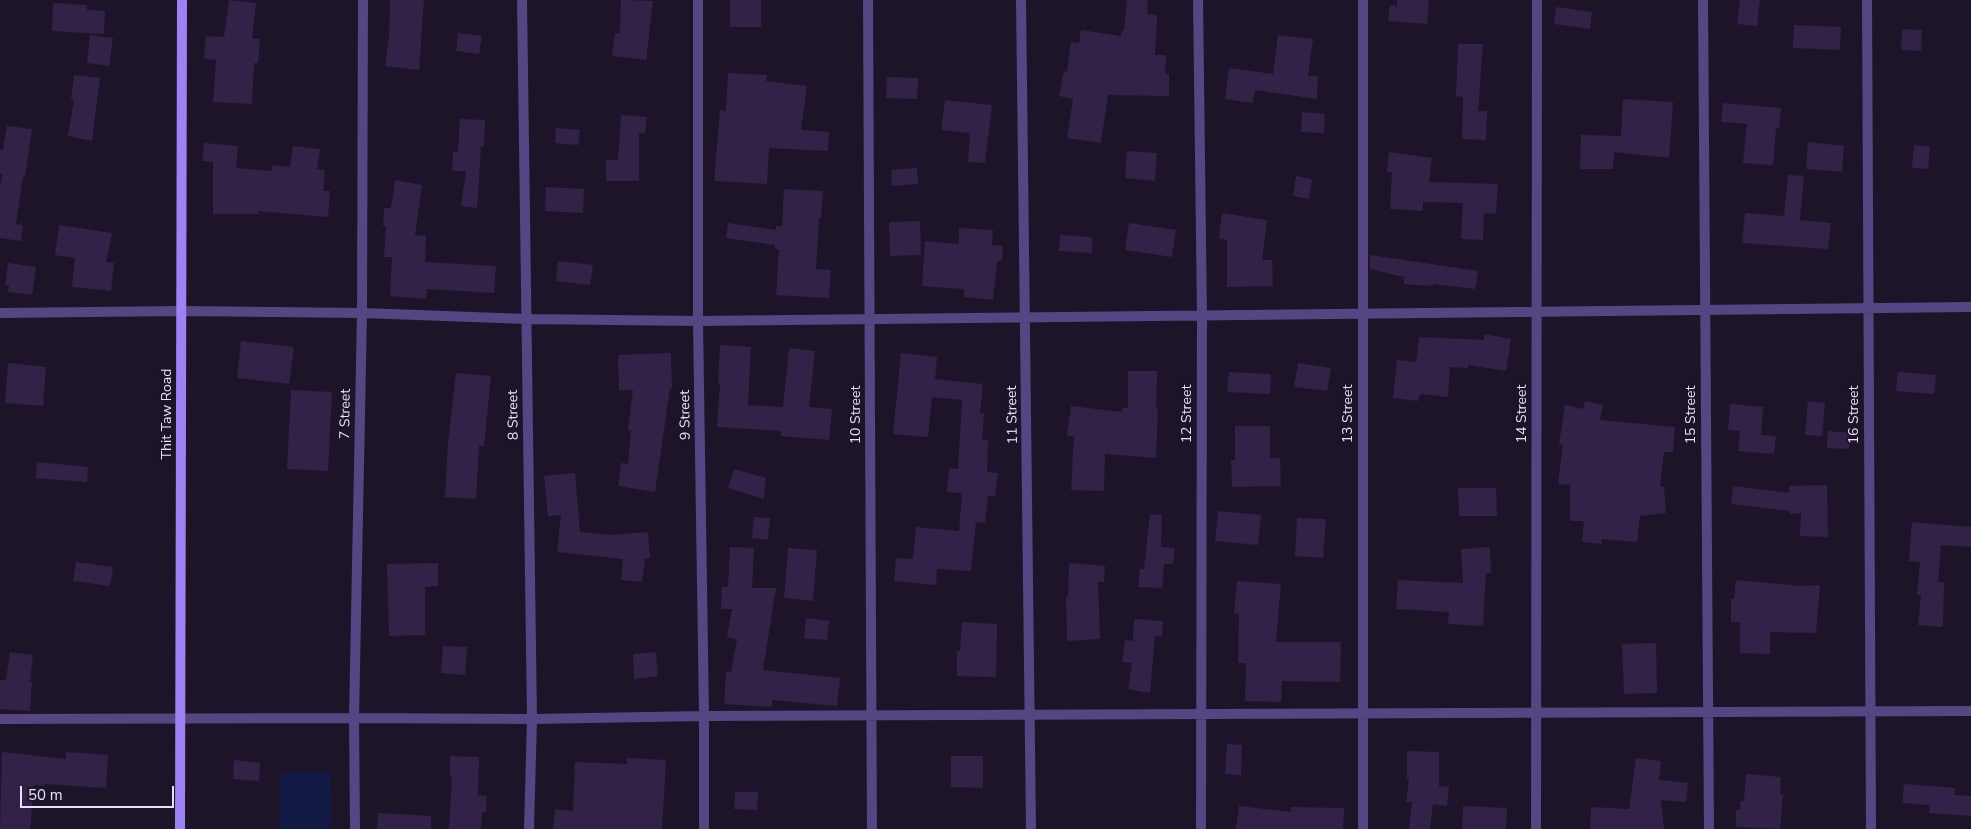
<!DOCTYPE html>
<html>
<head>
<meta charset="utf-8">
<style>
	body { margin:0 }
	#map { position:relative; width:1971px; height:829px; overflow:hidden; background:#1d1429; font-family:"Nunito Sans",sans-serif }
	canvas { display:block }
	.scale { position:absolute; left:20px; top:786px; width:154px; height:22px; box-sizing:border-box; border:2px solid #e9e0fb; border-top:0; padding-left:6px; font-size:15px; line-height:18px; white-space:nowrap; color:#e9e0fb; -webkit-text-stroke:4px #1d1429; paint-order:stroke }
</style>
</head>
<body>
<div id="map">
<canvas width="1971" height="829"></canvas>
<div class="scale">50 m</div>
</div>
<script>
const ctx = document.querySelector('canvas').getContext('2d');
ctx.lineJoin = 'round';
function fillPath(path, color) {
  ctx.fillStyle = color;
  ctx.fill(path, 'evenodd');
}
function toPath(rows) {
  const path = new Path2D();
  for (const r of rows) {
    path.moveTo(r[0], r[1]);
    for (let i = 2; i < r.length; i += 2) path.lineTo(r[i], r[i + 1]);
  }
  return path;
}
function stroke(path, color, width, dash) {
  ctx.strokeStyle = color;
  ctx.lineWidth = width;
  ctx.lineCap = dash ? 'butt' : 'round';
  ctx.setLineDash(dash || []);
  ctx.stroke(path);
}
function write(font, color, halo, rows, align = 'center') {
  ctx.font = font + ' "Nunito Sans",sans-serif';
  ctx.lineWidth = 4;
  ctx.setLineDash([]);
  ctx.textBaseline = 'middle';
  ctx.strokeStyle = halo;
  ctx.fillStyle = color;
  for (const [text, x, y, turn = 0] of rows) {
    ctx.save();
    ctx.translate(x, y);
    ctx.rotate((+turn || 0) * Math.PI / 180);
    ctx.textAlign = isNaN(turn) ? turn : align;
    if (halo) ctx.strokeText(text, 0, 0);
    ctx.fillText(text, 0, 0);
    ctx.restore();
  }
}
fillPath(toPath([
	[280,772,330,772,331,829,280,829]
]), '#121945');
fillPath(toPath([
	[229,0,256,3,252,39,260,39,258,63,254,63,252,104,213,102,216,60,204,59,206,36,224,37],
	[390,0,424,0,419,70,385,66,389,38],
	[621,0,653,1,646,60,612,56,615,33,620,33],
	[730,0,761,0,761,27,730,27],
	[1127,0,1148,0,1147,14,1157,15,1155,55,1166,55,1165,74,1169,74,1169,96,1108,95,1101,143,1067,138,1073,99,1059,96,1064,71,1067,72,1071,42,1079,43,1081,30,1121,36,1122,30,1124,31],
	[1397,0,1429,0,1427,24,1388,21,1390,5,1397,6],
	[1740,0,1760,0,1757,26,1737,24],
	[53,3,87,5,87,10,105,11,104,34,52,31],
	[1556,7,1592,12,1590,29,1554,24],
	[1794,25,1841,27,1840,50,1793,48],
	[1902,29,1922,30,1921,51,1901,50],
	[458,33,482,36,479,54,456,51],
	[90,35,113,38,109,66,87,63],
	[1278,35,1313,39,1308,76,1318,76,1317,99,1255,90,1253,103,1225,99,1229,68,1273,74],
	[1458,44,1483,44,1478,111,1487,111,1486,140,1462,139,1463,97,1456,96],
	[728,73,767,75,766,81,807,86,801,130,829,132,828,151,769,148,767,184,714,181,720,110,726,111],
	[74,75,100,78,92,141,68,136,74,100,71,100],
	[887,77,918,78,917,99,886,98],
	[1623,99,1673,102,1669,158,1614,152,1613,169,1580,169,1581,135,1621,136],
	[945,100,992,105,985,163,968,162,970,133,941,130],
	[1723,103,1781,108,1779,128,1776,128,1773,165,1743,163,1747,124,1721,122],
	[1302,112,1325,114,1324,133,1301,132],
	[621,115,647,117,645,134,639,133,639,181,606,181,606,160,618,160],
	[460,119,485,120,484,146,481,146,477,208,461,206,466,171,452,171,453,152,458,152],
	[7,126,32,129,25,177,23,177,16,224,23,225,21,241,0,238,0,189,2,174,0,174,0,150,3,150],
	[556,128,580,130,578,145,555,143],
	[1808,142,1844,146,1842,172,1806,169],
	[204,143,238,146,236,168,272,171,272,165,290,167,293,146,320,149,317,169,325,170,323,191,330,191,328,217,258,211,258,214,213,214,213,162,202,161],
	[1914,145,1930,147,1928,169,1912,168],
	[1127,151,1157,153,1155,181,1125,178],
	[1389,152,1432,158,1429,182,1498,184,1496,214,1484,213,1483,240,1461,239,1463,203,1423,202,1423,211,1390,209,1392,172,1387,172],
	[917,168,918,184,892,186,891,170],
	[1788,175,1804,176,1800,220,1831,223,1828,249,1742,243,1745,213,1784,216],
	[1296,176,1312,179,1309,199,1293,196],
	[395,180,422,185,415,235,426,236,425,262,496,266,494,293,427,289,426,299,390,296,392,257,384,257,386,226,383,226,384,208,391,208],
	[546,187,584,189,583,213,545,211],
	[784,189,823,191,821,218,819,218,816,269,831,270,829,298,776,295,779,249,775,249,775,245,726,238,728,223,776,230,776,226,782,226],
	[1222,213,1267,220,1262,260,1272,260,1273,286,1227,287,1227,240,1219,238],
	[920,221,921,255,890,256,889,222],
	[1129,223,1176,230,1172,257,1125,250],
	[59,225,112,233,106,262,114,263,111,291,72,287,75,258,55,255],
	[959,228,993,230,992,245,1003,246,1002,261,997,261,993,300,964,297,964,289,922,286,925,241,959,244],
	[1060,235,1092,237,1092,253,1059,251],
	[1370,255,1478,271,1475,289,1433,284,1433,286,1404,284,1404,277,1370,269],
	[558,261,593,265,590,285,556,281],
	[8,263,36,267,32,295,8,292,9,285,5,285],
	[1484,334,1511,339,1506,371,1468,365,1468,368,1450,367,1448,397,1420,394,1418,401,1393,398,1397,360,1416,362,1419,337,1484,340],
	[241,341,294,347,289,384,237,378],
	[720,345,751,347,748,405,783,407,789,348,815,351,809,407,832,409,829,440,781,436,781,431,717,427,720,384,718,384],
	[671,353,672,388,670,388,655,492,618,486,621,463,628,464,631,431,628,430,633,390,619,390,618,355],
	[901,353,937,357,935,379,983,384,980,413,984,413,982,440,988,440,987,472,998,473,995,496,988,496,985,523,976,522,971,571,937,569,936,585,894,581,896,558,913,559,916,527,959,531,962,493,947,492,949,468,958,469,962,400,932,397,928,437,893,434],
	[8,363,46,367,43,406,5,403],
	[1298,363,1331,368,1327,391,1294,387],
	[1128,371,1157,371,1156,409,1158,409,1156,458,1105,454,1104,491,1071,490,1074,436,1067,436,1071,406,1122,412,1122,408,1128,408],
	[1229,372,1271,374,1270,394,1227,392],
	[1898,372,1936,375,1934,394,1896,391],
	[456,373,491,376,484,446,479,446,476,499,445,497,448,442],
	[291,390,332,392,328,471,287,469],
	[1585,401,1603,405,1600,420,1675,427,1673,452,1664,452,1660,487,1664,487,1666,513,1640,516,1637,542,1602,539,1602,544,1582,542,1584,521,1570,521,1570,485,1558,484,1563,445,1559,444,1565,405,1583,409],
	[1808,401,1825,403,1822,436,1805,435],
	[1730,404,1763,407,1761,435,1776,436,1774,454,1738,451,1740,431,1728,430],
	[1235,426,1270,426,1270,458,1280,458,1281,486,1232,487,1231,460,1235,460],
	[1828,431,1850,433,1849,449,1827,448],
	[37,462,88,467,87,482,36,478],
	[734,469,766,478,764,499,728,488],
	[575,473,580,532,611,535,648,532,650,558,645,559,642,582,621,580,623,559,557,552,561,515,548,516,544,476],
	[1827,485,1828,537,1800,536,1801,513,1790,514,1790,511,1731,504,1733,486,1789,493,1789,486],
	[1458,488,1496,488,1497,516,1459,516],
	[1218,511,1261,515,1258,545,1215,541],
	[1150,514,1162,515,1161,547,1175,548,1173,564,1164,564,1162,588,1138,587,1140,569,1144,569],
	[754,517,770,518,768,540,752,538],
	[1297,518,1326,519,1323,558,1295,556],
	[1912,522,1971,527,1971,547,1941,545,1938,582,1944,582,1943,627,1918,625,1921,595,1917,595,1920,562,1909,561],
	[730,547,754,548,752,588,776,588,763,670,840,678,837,706,772,700,772,707,724,704,726,671,731,672,737,639,727,637,732,609,721,609,722,587,728,587],
	[1490,547,1491,573,1486,573,1483,626,1448,624,1449,612,1396,609,1398,580,1463,583,1461,549],
	[788,548,817,550,813,601,784,598],
	[76,562,113,567,110,586,73,581],
	[438,563,438,586,425,587,425,635,389,636,387,564],
	[1069,563,1105,566,1104,582,1098,582,1100,639,1067,641,1066,597,1068,597],
	[1736,580,1802,586,1820,585,1816,633,1770,632,1770,654,1740,653,1740,622,1731,622,1731,599,1734,599],
	[1237,581,1281,584,1276,642,1341,642,1340,682,1282,681,1281,702,1245,701,1246,663,1238,663,1239,614,1234,613],
	[806,618,829,621,827,640,804,638],
	[1134,619,1163,621,1162,637,1155,636,1150,693,1128,689,1132,663,1122,662,1125,640,1133,641],
	[962,622,997,624,996,677,957,676,957,651,960,651],
	[1656,643,1657,693,1624,694,1622,644],
	[443,646,467,647,465,675,441,673],
	[10,652,33,655,30,682,32,682,30,711,0,709,0,680,6,680],
	[656,652,658,676,634,679,633,654],
	[1227,744,1242,745,1241,775,1225,774],
	[1407,751,1439,752,1439,786,1449,787,1447,806,1433,804,1430,829,1409,829,1412,802,1406,802,1409,779,1407,779],
	[2,752,66,759,66,752,108,755,106,788,45,784,45,786,34,785,30,829,0,829],
	[450,756,479,757,478,795,487,796,486,812,482,812,481,829,449,829,452,775,450,775],
	[951,756,983,756,983,788,951,787],
	[627,758,666,760,662,829,553,829,555,809,573,811,575,762,627,764],
	[1636,758,1661,761,1659,780,1688,783,1686,802,1661,800,1664,829,1590,829,1591,807,1629,809],
	[234,760,260,763,259,781,233,779],
	[1746,774,1781,777,1780,794,1783,795,1780,829,1736,827,1736,810,1740,810,1741,801,1744,801],
	[1904,784,1955,788,1954,795,1971,796,1971,816,1929,813,1930,805,1902,803],
	[735,792,758,792,757,810,734,809],
	[1239,806,1291,812,1291,807,1344,808,1343,829,1236,829],
	[1463,806,1507,808,1506,829,1462,829],
	[378,813,431,816,431,829,377,829]
]), '#332248');
stroke(toPath([
	[522,0,532,719,529,829],
	[698,0,698,321,704,716,704,829],
	[868,0,872,829],
	[1021,0,1031,829],
	[1198,0,1202,316,1201,829],
	[1363,0,1363,829],
	[1703,0,1709,829],
	[1867,0,1871,829],
	[0,313,182,311,362,313,527,319,698,321,1971,307],
	[0,719,354,718,532,719,704,716,1971,711],
	[355,829,354,718,362,313,363,0],
	[1536,829,1537,0]
]), '#554583', 10);
stroke(toPath([
	[180,829,182,0]
]), '#9e82f1', 10);
write('14px', '#e9e0fb', '#1d1429', [
	["Thit Taw Road",168,414,-90],
	["7 Street",346,414,-89],
	["12 Street",1188,414,-90],
	["13 Street",1349,414,-90],
	["14 Street",1523,414,-90],
	["8 Street",514,415,-91],
	["9 Street",686,415,-91],
	["10 Street",857,415,-90],
	["11 Street",1013,415,-91],
	["15 Street",1692,415,-90],
	["16 Street",1855,415,-90]
]);
</script>
</body>
</html>
